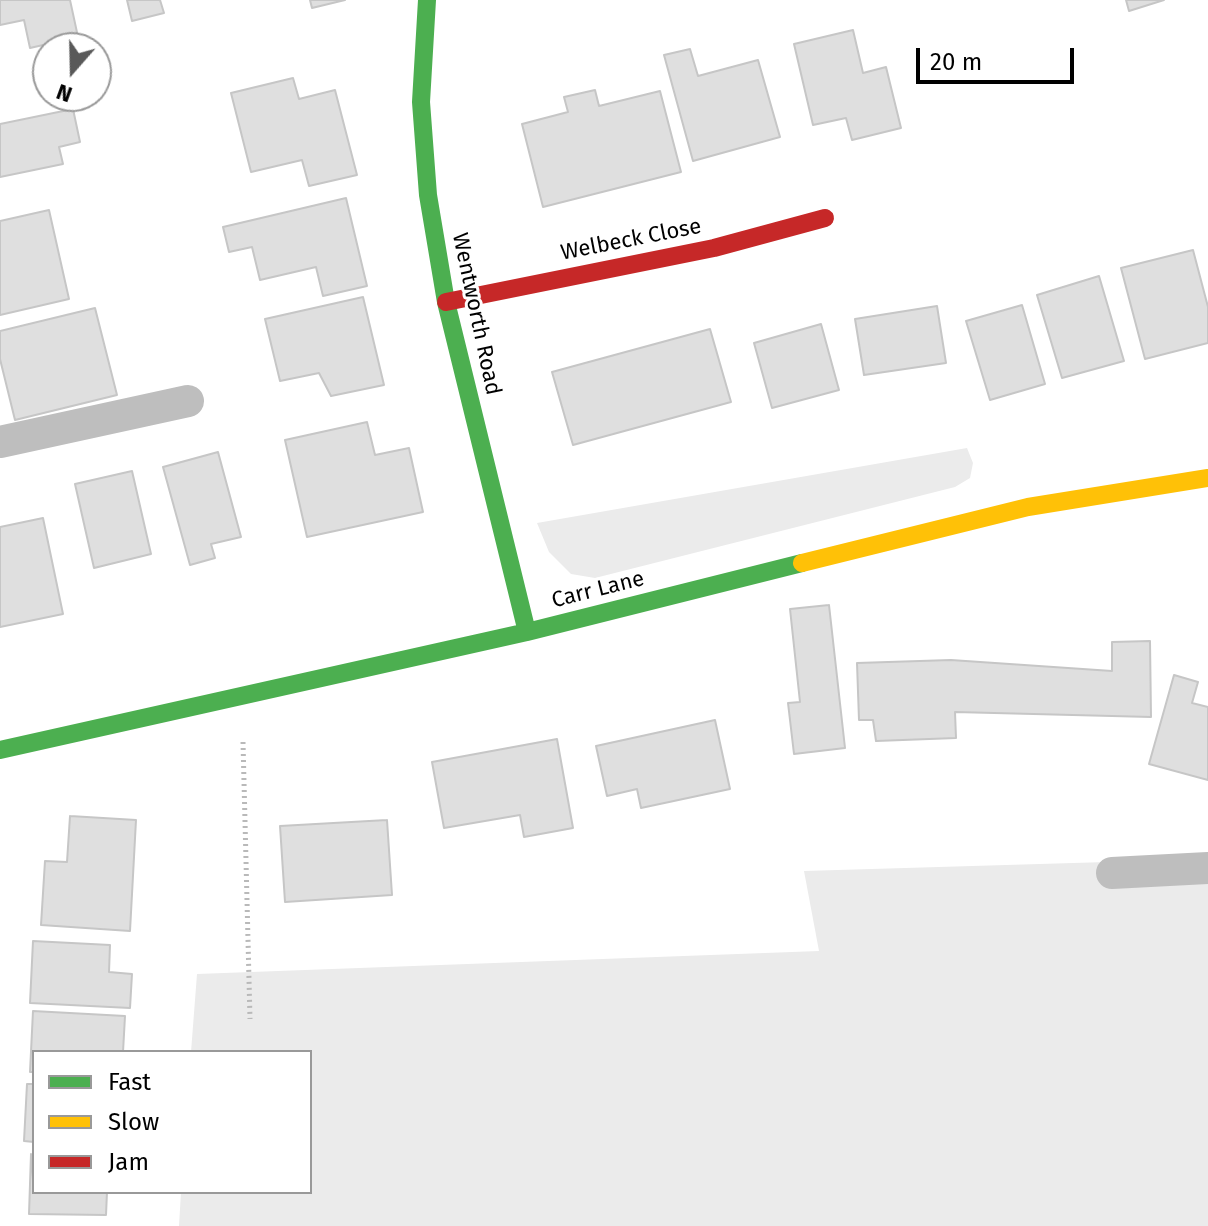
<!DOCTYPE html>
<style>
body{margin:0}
#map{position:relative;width:1208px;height:1226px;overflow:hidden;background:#fff;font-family:"Fira Sans",sans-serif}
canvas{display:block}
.legend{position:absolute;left:32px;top:1050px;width:280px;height:144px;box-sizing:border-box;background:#fff;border:2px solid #999;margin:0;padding:10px 14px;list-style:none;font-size:24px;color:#000}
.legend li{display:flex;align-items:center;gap:16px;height:40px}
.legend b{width:40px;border:2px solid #999}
.north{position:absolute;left:32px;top:32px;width:80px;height:80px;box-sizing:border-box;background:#fff;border:2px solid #999;border-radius:50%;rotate:200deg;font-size:22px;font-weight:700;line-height:32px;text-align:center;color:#000}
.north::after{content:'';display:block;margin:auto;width:28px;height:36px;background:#595959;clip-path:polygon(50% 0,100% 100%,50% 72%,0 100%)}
.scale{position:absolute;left:916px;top:48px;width:158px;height:36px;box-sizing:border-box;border:4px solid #000;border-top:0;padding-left:10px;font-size:24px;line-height:28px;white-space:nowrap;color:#000;-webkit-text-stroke:6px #fff;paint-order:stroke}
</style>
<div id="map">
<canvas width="1208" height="1226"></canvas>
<ul class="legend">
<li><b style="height:10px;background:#4caf50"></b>Fast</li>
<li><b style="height:10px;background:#ffc107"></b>Slow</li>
<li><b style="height:10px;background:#c62828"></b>Jam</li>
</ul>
<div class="north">N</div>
<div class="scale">20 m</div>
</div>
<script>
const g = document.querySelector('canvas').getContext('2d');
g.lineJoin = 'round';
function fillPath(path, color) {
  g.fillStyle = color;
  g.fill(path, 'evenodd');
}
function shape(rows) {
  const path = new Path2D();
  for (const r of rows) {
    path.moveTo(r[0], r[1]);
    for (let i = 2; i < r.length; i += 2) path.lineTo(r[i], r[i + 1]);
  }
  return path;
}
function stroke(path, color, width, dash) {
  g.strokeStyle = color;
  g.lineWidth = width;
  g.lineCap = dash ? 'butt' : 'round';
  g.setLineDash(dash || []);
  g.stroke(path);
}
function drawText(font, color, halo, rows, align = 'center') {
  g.font = font + ' "Fira Sans",sans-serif';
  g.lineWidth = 6;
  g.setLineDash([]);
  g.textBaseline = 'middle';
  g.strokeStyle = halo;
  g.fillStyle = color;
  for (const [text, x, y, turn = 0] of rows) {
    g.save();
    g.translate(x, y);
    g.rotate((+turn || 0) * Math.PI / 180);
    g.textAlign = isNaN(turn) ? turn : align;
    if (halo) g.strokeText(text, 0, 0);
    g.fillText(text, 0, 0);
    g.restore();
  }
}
fillPath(shape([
 [967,448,973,463,970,478,955,487,595,578,571,574,549,552,537,523],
 [1208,859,1208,1226,179,1226,181,1192,310,1192,310,1052,191,1052,197,974,819,951,804,871]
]), '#ebebeb');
const building = shape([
 [0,0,70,0,78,37,30,48,24,20,0,25,0,0],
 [127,0,160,0,164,13,132,21,127,0],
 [310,0,345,0,312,8,310,0],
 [1126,0,1164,0,1129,11,1126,0],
 [853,30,863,73,886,67,901,128,852,140,846,118,813,125,794,44,853,30],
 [690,49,698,76,758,60,780,137,693,161,664,55,690,49],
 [293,78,299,99,335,90,357,175,309,186,302,160,251,172,231,93,293,78],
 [595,90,599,106,660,91,681,172,543,207,522,124,568,112,564,97,595,90],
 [73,109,80,142,59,147,63,164,0,177,0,124,73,109],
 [346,198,367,286,323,296,316,267,260,280,252,247,229,252,223,227,346,198],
 [49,210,69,299,0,315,0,221,49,210],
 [1193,250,1208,307,1208,343,1145,359,1121,268,1193,250],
 [1099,276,1124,361,1062,378,1037,295,1099,276],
 [363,297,384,385,331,396,319,373,280,381,265,319,363,297],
 [1022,305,1045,384,990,400,966,321,1022,305],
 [937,306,946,363,864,375,855,319,937,306],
 [95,308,117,395,15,420,0,359,0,331,95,308],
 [821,324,839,390,772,408,754,343,821,324],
 [710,329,731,402,573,445,552,372,710,329],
 [367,422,375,455,409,448,423,512,307,537,285,440,367,422],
 [218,452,241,537,211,544,215,558,190,565,163,467,218,452],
 [132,471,151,554,94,568,75,484,132,471],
 [43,518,63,614,0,627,0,527,43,518],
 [829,605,845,748,794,754,788,703,800,702,790,609,829,605],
 [1150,641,1151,717,955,712,956,738,876,741,873,720,859,720,857,663,951,660,1112,671,1112,642,1150,641],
 [1174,675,1198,682,1192,703,1208,707,1208,780,1149,764,1174,675],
 [715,720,730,789,641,808,637,789,607,796,596,746,715,720],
 [557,739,573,828,524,837,520,815,444,828,432,762,557,739],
 [70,816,136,820,130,931,41,925,45,861,67,862,70,816],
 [387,820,392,895,285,902,280,826,387,820],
 [33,941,110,945,109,972,132,974,130,1008,30,1003,33,941],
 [33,1011,125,1016,123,1052,34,1052,34,1072,30,1072,33,1011],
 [27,1084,34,1084,34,1142,24,1141,27,1084],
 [31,1154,34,1192,107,1192,106,1215,29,1214,31,1154]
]);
fillPath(building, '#dfdfdf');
stroke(building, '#c6c6c6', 2);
stroke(shape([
 [243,742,250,1019]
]), '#b9b9b9', 5, [2, 4]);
stroke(shape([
 [0,442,188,401],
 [1112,873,1208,868]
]), '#bebebe', 32);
stroke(shape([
 [427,0,421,102,428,195,446,302,527,632],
 [0,750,527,632,802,563]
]), '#4caf50', 18);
stroke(shape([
 [802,563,1028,507,1208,478]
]), '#ffc107', 18);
stroke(shape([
 [446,302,714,248,825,218]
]), '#c62828', 18);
drawText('22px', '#000', '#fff', [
 ["Welbeck Close",631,240,-11],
 ["Wentworth Road",476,314,78],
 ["Carr Lane",598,590,-14]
]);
</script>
